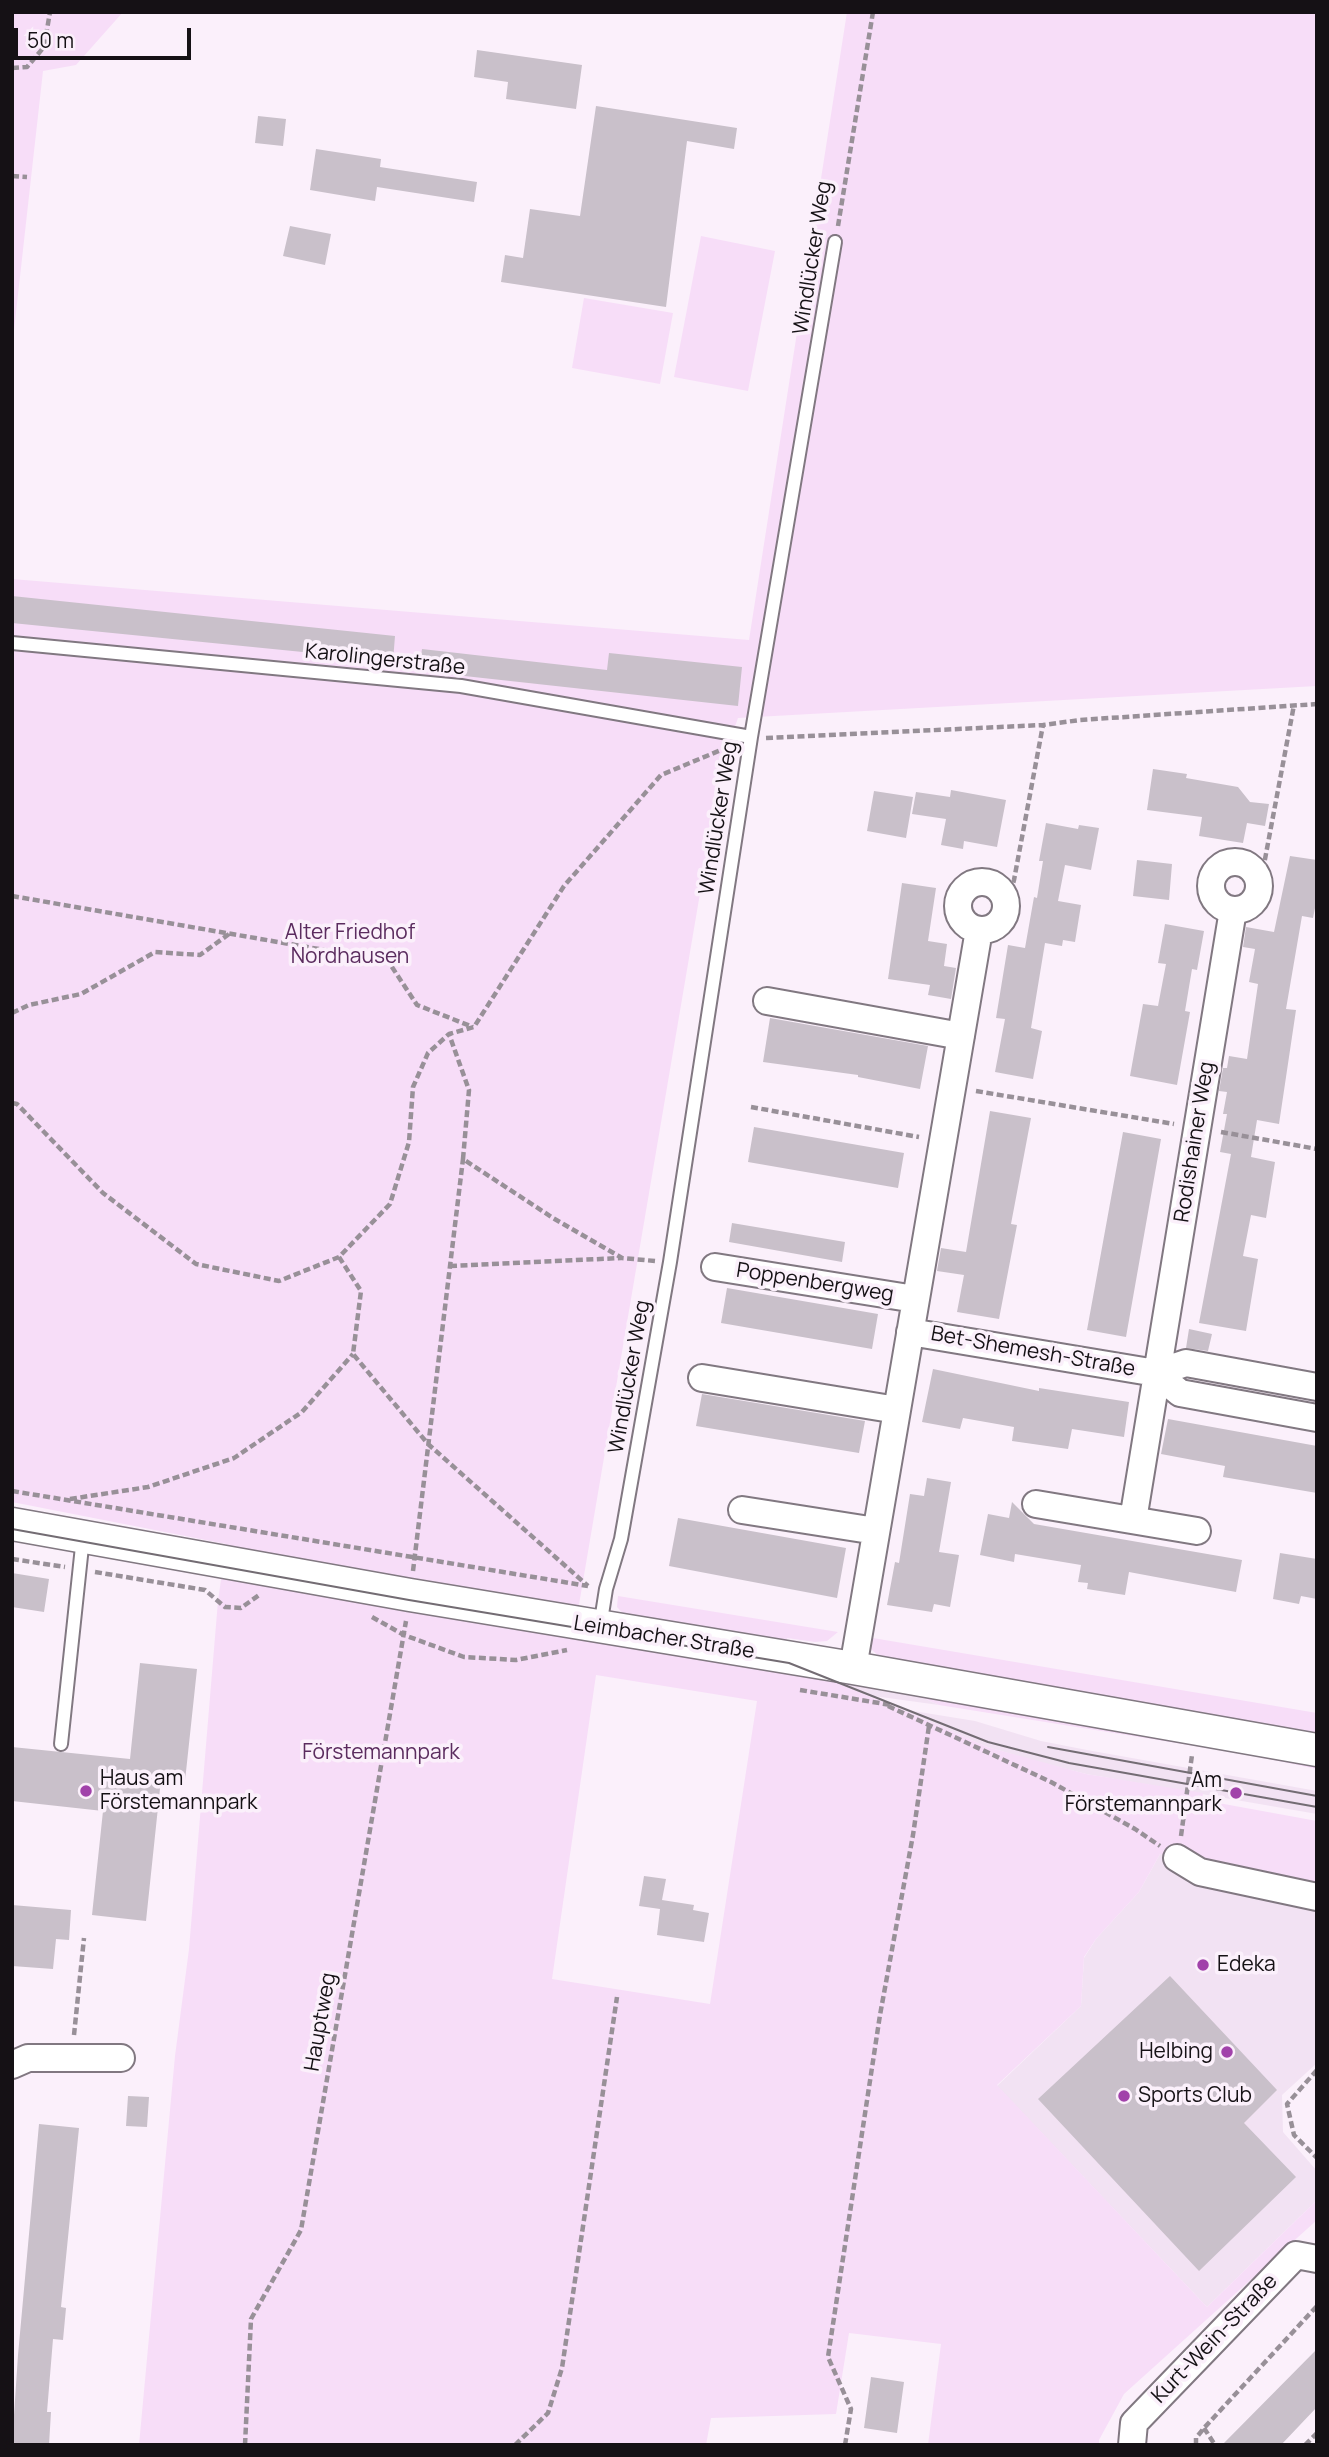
<!DOCTYPE html>
<meta charset="utf-8">
<style>
body{margin:0}
#map{position:relative;width:1329px;height:2457px;overflow:hidden;background:#fbf0fb;font-family:Manrope,sans-serif}
canvas{display:block}
.frame{position:absolute;inset:0;border:14px solid #151115;pointer-events:none}
.scale{position:absolute;left:14px;top:28px;width:177px;height:32px;box-sizing:border-box;border:4px solid #151115;border-top:0;padding-left:9px;font-size:21px;line-height:24px;white-space:nowrap;color:#151115;-webkit-text-stroke:5px #fbf0fb;paint-order:stroke}
</style>
<div id="map">
<canvas width="1329" height="2457"></canvas>
<div class="frame"></div>
<div class="scale">50 m</div>
</div>
<script>
const g = document.querySelector('canvas').getContext('2d');
g.lineJoin = 'round';
function fillPath(path, color) {
  g.fillStyle = color;
  g.fill(path, 'evenodd');
}
function shape(rows) {
  const path = new Path2D();
  for (const r of rows) {
    if (r.length === 3) {
      path.moveTo(r[0] + r[2], r[1]);
      path.arc(r[0], r[1], r[2], 0, 2 * Math.PI);
      continue;
    }
    path.moveTo(r[0], r[1]);
    for (let i = 2; i < r.length; i += 2) path.lineTo(r[i], r[i + 1]);
  }
  return path;
}
function stroke(path, color, width, dash) {
  g.strokeStyle = color;
  g.lineWidth = width;
  g.lineCap = dash ? 'butt' : 'round';
  g.setLineDash(dash || []);
  g.stroke(path);
}
function drawText(font, color, halo, rows, align = 'center') {
  g.font = font + ' Manrope,sans-serif';
  g.lineWidth = 7;
  g.setLineDash([]);
  g.textBaseline = 'middle';
  g.strokeStyle = halo;
  g.fillStyle = color;
  for (const [text, x, y, turn = 0] of rows) {
    g.save();
    g.translate(x, y);
    g.rotate((+turn || 0) * Math.PI / 180);
    g.textAlign = isNaN(turn) ? turn : align;
    if (halo) g.strokeText(text, 0, 0);
    g.fillText(text, 0, 0);
    g.restore();
  }
}
fillPath(shape([
 [811,1674,894,1685,939,1705,859,1694],
 [901,1709,975,1721,1041,1741,1087,1750,1317,1791,1317,1814,1086,1774,1039,1762,987,1747],
 [1160,1854,1317,1887,1317,2063,1282,2095,1283,2132,1317,2171,1317,2200,1207,2307,997,2086,1081,2006,1084,1958,1096,1939,1139,1892]
]), '#f2e2f3');
fillPath(shape([
 [12,12,123,12,76,65,43,71,12,348],
 [847,12,1317,12,1317,686,738,718,722,764,574,1634,811,1673,901,1709,987,1747,1086,1774,1203,1793,1202,1800,1317,1821,1317,1887,1160,1854,1139,1892,1096,1939,1084,1957,1081,2006,997,2085,1207,2307,1317,2200,1317,2220,1124,2394,1099,2440,1099,2445,928,2445,941,2344,849,2333,836,2414,711,2418,706,2445,139,2445,175,2056,189,1949,218,1601,226,1544,12,1502,12,579,749,640],
 [596,1675,757,1701,710,2004,552,1979],
 [701,236,775,251,748,391,674,377],
 [584,298,673,313,660,384,572,368],
 [618,1596,838,1632,827,1641,815,1642,787,1638,786,1646,627,1618,617,1607],
 [867,1637,1317,1713,1317,1737,883,1660,871,1649],
 [894,1685,1317,1765,1317,1769,1239,1753,939,1705]
]), '#f7ddf8');
fillPath(shape([
 [477,50,582,65,576,109,506,99,508,82,474,77],
 [596,106,737,128,734,149,687,141,666,307,501,282,505,255,523,258,530,209,580,216],
 [258,116,286,119,283,146,255,143],
 [316,149,381,159,380,167,477,182,474,202,377,187,375,201,310,190],
 [290,226,331,234,325,265,283,256],
 [12,596,395,636,393,661,12,623],
 [422,649,607,670,609,653,742,667,738,706,419,671],
 [1153,769,1187,774,1186,778,1238,787,1250,802,1269,804,1265,826,1247,823,1243,843,1199,836,1202,817,1147,810],
 [951,790,1006,800,997,847,964,841,963,849,941,845,946,819,912,814,916,792,950,797],
 [874,791,913,797,906,838,867,831],
 [1046,823,1078,829,1079,825,1099,828,1091,870,1065,865,1058,901,1081,905,1075,942,1063,940,1062,946,1045,943,1031,1028,1042,1031,1033,1079,995,1072,1005,1019,996,1018,1008,945,1025,948,1034,897,1037,898,1043,861,1039,861],
 [1290,856,1317,860,1317,898,1313,918,1302,916,1286,1009,1296,1010,1279,1124,1257,1120,1251,1157,1275,1162,1266,1218,1251,1215,1243,1256,1258,1259,1246,1331,1199,1323,1231,1154,1220,1152,1227,1114,1223,1114,1227,1092,1219,1091,1223,1068,1227,1068,1229,1056,1247,1059,1258,984,1249,982,1255,949,1243,947,1246,927,1274,932],
 [1137,860,1172,864,1169,900,1133,896],
 [902,883,936,888,928,941,947,944,944,966,956,968,951,999,928,995,930,985,888,979],
 [1165,924,1204,931,1197,970,1192,969,1185,1011,1190,1012,1177,1085,1130,1076,1143,1004,1158,1006,1166,964,1158,963],
 [770,1018,928,1046,920,1089,858,1077,858,1075,763,1062],
 [990,1111,1031,1118,1011,1224,1017,1225,999,1319,957,1312,964,1275,937,1271,941,1248,966,1252],
 [754,1127,904,1153,898,1188,748,1162],
 [1123,1132,1161,1139,1126,1337,1087,1330],
 [732,1223,845,1242,842,1262,729,1242],
 [727,1288,878,1314,872,1349,721,1323],
 [1189,1329,1212,1334,1208,1351,1186,1348],
 [933,1369,1039,1391,1039,1388,1129,1402,1124,1437,1072,1429,1068,1449,1012,1441,1014,1427,963,1418,960,1429,922,1422],
 [702,1394,865,1421,859,1453,696,1426],
 [1168,1419,1317,1446,1317,1493,1223,1477,1225,1466,1161,1454],
 [927,1478,951,1482,939,1552,959,1555,950,1607,934,1604,932,1612,887,1605,895,1562,899,1563,910,1494,924,1496],
 [1012,1502,1034,1524,1242,1560,1236,1592,1129,1572,1125,1595,1087,1589,1088,1583,1078,1582,1081,1565,1015,1554,1014,1562,980,1555,988,1514,1009,1518],
 [678,1518,846,1548,837,1598,669,1566],
 [1280,1553,1317,1559,1317,1599,1301,1596,1299,1604,1273,1599],
 [12,1573,49,1579,44,1612,12,1607],
 [140,1663,197,1669,185,1781,161,1779,146,1921,92,1915,103,1811,12,1801,12,1747,130,1759],
 [644,1876,666,1879,662,1900,694,1905,693,1910,709,1913,704,1942,657,1935,660,1909,639,1906],
 [12,1905,71,1910,69,1940,56,1939,53,1969,12,1966],
 [1170,1976,1277,2090,1244,2123,1296,2177,1199,2271,1038,2099],
 [128,2096,149,2097,147,2127,126,2126],
 [39,2124,79,2128,61,2307,66,2308,63,2340,53,2339,47,2412,51,2412,49,2445,12,2445,18,2355],
 [1317,2349,1317,2407,1281,2445,1222,2445],
 [871,2377,904,2382,897,2433,864,2428]
]), '#c9c0ca');
const service = shape([
 [12,643,461,686,751,737],
 [600,1627,606,1589,621,1539,670,1262,751,737,835,242],
 [61,1744,83,1537]
]);
const minor = shape([
 [1235,886,24],
 [982,906,24],
 [767,1001,961,1036],
 [715,1267,915,1299],
 [910,1332,1156,1373,1186,1363,1317,1387],
 [1156,1373,1180,1393,1317,1418],
 [702,1378,897,1410],
 [1036,1504,1197,1531],
 [742,1510,876,1531],
 [1133,1520,1233,910],
 [853,1668,979,930],
 [1177,1858,1200,1872,1317,1897],
 [12,2065,28,2058,121,2058],
 [1132,2445,1134,2423,1296,2255,1317,2259]
]);
const tertiary = shape([
 [12,1524,410,1595,853,1668,1317,1750]
]);
stroke(service, '#817881', 16);
stroke(minor, '#817881', 30);
stroke(tertiary, '#817881', 35);
stroke(shape([
 [12,68,27,67,44,47,50,12],
 [12,176,27,177],
 [838,226,873,12],
 [766,738,1043,725,1080,720,1317,704],
 [1259,891,1294,705],
 [12,896,388,961,417,1005,473,1027],
 [1005,913,1014,880,1043,725],
 [12,1013,29,1005,81,994,155,952,200,955,229,934],
 [976,1091,1174,1124],
 [12,1103,17,1104,103,1193,196,1264,279,1281,339,1257,390,1204,409,1142,413,1087,428,1053,449,1034],
 [751,1107,919,1137],
 [1221,1132,1317,1149],
 [339,1257,361,1291,353,1354,428,1444,588,1586],
 [655,1261,622,1258,553,1218,463,1159,469,1090,449,1034,474,1027,564,886,661,775,721,750],
 [450,1266,621,1258],
 [12,1491,588,1586],
 [70,1499,148,1487,234,1458,302,1412,353,1354],
 [12,1559,65,1567],
 [413,1571,463,1159],
 [95,1572,205,1590,225,1607,241,1608,259,1595],
 [372,1617,404,1635,464,1657,516,1660,567,1650],
 [800,1690,891,1705],
 [888,1706,1051,1782,1135,1829,1160,1846],
 [1181,1836,1192,1755],
 [74,2035,84,1938],
 [1317,2070,1287,2104,1294,2135,1317,2158],
 [1204,2428,1215,2445],
 [245,2445,251,2319,301,2230,406,1621],
 [515,2445,548,2413,562,2368,617,1997],
 [845,2445,851,2409,828,2357,880,2015,913,1835,929,1726],
 [1196,2445,1196,2438,1204,2428,1317,2306],
 [1305,2445,1317,2433]
]), '#989098', 4.5, [7, 3.5]);
stroke(service, '#fff', 12);
stroke(minor, '#fff', 26);
stroke(tertiary, '#fff', 32);
stroke(shape([
 [12,1529,409,1600,789,1663,988,1742,1069,1763,1317,1807],
 [1048,1747,1317,1796]
]), '#736c73', 2);
for (const [x, y, r, color] of [
 [86,1791,7,"#a142aa"],
 [1236,1793,7,"#a142aa"],
 [1203,1965,7,"#a142aa"],
 [1227,2052,7,"#a142aa"],
 [1124,2096,7,"#a142aa"]
]) {
  const dot = new Path2D();
  dot.arc(x, y, r, 0, 2 * Math.PI);
  g.fillStyle = color;
  g.fill(dot);
  stroke(dot, '#fbf0fb', 2.5);
}
drawText('21px', '#151115', '#fbf0fb', [
 ["Windlücker Weg",813,258,-81],
 ["Karolingerstraße",385,660,6],
 ["Windlücker Weg",719,818,-81],
 ["Rodishainer Weg",1195,1142,-81],
 ["Poppenbergweg",815,1283,9],
 ["Bet-Shemesh-Straße",1033,1352,10],
 ["Windlücker Weg",630,1377,-80],
 ["Leimbacher Straße",664,1638,9],
 ["Hauptweg",321,2022,-80],
 ["Kurt-Wein-Straße",1215,2339,-46]
]);
drawText('21px', '#5b2c5f', '#fbf0fb', [
 ["Alter Friedhof",350,933],
 ["Nordhausen",350,957],
 ["Förstemannpark",381,1753]
]);
drawText('21px', '#151115', '#fbf0fb', [
 ["Haus am",100,1779],
 ["Förstemannpark",100,1803],
 ["Am",1222,1781,"right"],
 ["Förstemannpark",1222,1805,"right"],
 ["Edeka",1217,1965],
 ["Helbing",1213,2052,"right"],
 ["Sports Club",1138,2096]
], 'left');
</script>
